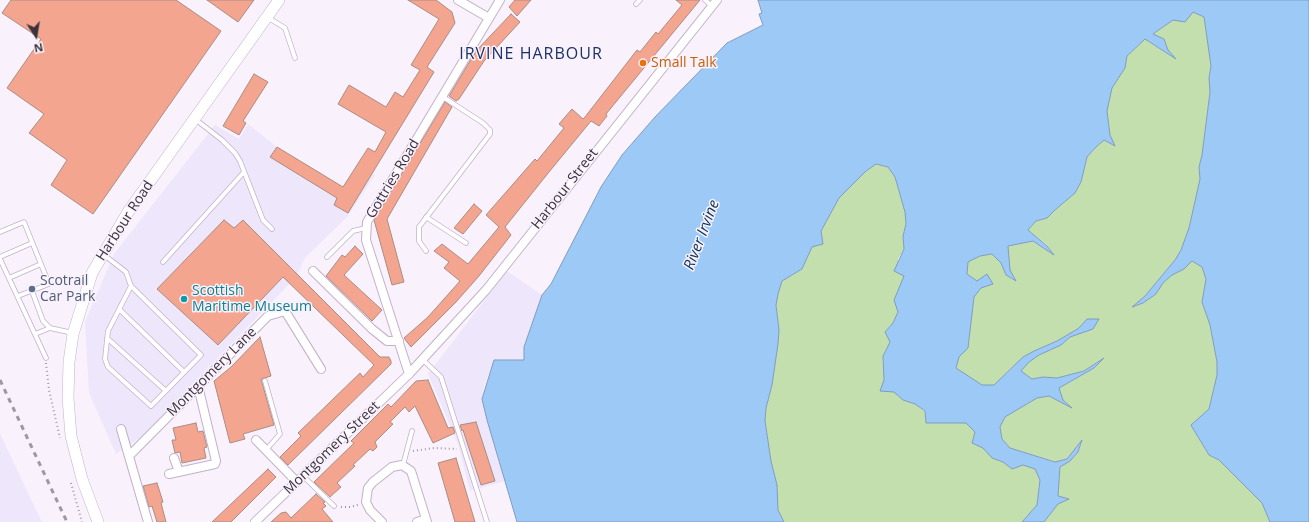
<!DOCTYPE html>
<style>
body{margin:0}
#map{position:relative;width:1309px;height:522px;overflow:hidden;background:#f9f1fc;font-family:"Open Sans",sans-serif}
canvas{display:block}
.north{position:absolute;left:16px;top:16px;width:40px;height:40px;-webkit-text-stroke:3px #f9f1fc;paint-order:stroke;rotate:168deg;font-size:11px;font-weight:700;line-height:16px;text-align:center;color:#3a333d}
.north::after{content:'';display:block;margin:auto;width:14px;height:18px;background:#3a333d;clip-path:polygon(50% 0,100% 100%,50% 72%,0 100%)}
</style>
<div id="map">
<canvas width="1309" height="522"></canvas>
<div class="north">N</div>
</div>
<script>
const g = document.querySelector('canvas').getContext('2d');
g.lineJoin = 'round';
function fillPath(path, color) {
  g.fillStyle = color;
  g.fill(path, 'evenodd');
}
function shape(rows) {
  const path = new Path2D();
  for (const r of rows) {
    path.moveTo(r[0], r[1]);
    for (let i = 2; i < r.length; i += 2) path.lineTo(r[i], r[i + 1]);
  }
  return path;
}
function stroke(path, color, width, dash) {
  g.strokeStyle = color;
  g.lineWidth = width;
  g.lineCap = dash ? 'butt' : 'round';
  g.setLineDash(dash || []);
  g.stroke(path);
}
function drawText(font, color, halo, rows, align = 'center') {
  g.font = font + ' "Open Sans",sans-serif';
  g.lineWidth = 3;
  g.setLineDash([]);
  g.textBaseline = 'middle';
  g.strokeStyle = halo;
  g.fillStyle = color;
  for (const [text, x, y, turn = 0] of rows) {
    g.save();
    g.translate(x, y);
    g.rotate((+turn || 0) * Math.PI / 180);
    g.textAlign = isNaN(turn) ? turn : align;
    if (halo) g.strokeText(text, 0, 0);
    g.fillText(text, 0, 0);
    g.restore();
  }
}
fillPath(shape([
 [248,124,277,147,343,187,359,166,375,175,347,217,305,258,296,277,141,437,116,454,89,393,85,322,114,254,215,125,239,139],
 [507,271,542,295,524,347,524,360,494,360,484,387,482,399,487,420,505,481,470,491,458,444,428,374],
 [0,434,42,522,0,522]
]), '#eee6fb');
fillPath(shape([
 [1193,12,1204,17,1211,66,1209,78,1210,92,1202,155,1199,167,1200,179,1189,228,1181,250,1175,260,1145,296,1133,306,1143,303,1156,294,1163,283,1172,275,1184,269,1192,261,1202,267,1206,279,1202,302,1210,325,1217,362,1217,375,1209,409,1192,427,1209,455,1219,460,1262,503,1270,522,1044,522,1058,504,1068,499,1058,496,1060,467,1070,461,1078,452,1082,442,1067,459,1056,462,1010,448,1002,439,1000,427,1005,417,1037,398,1049,396,1070,406,1063,400,1059,388,1094,368,1102,359,1084,371,1057,378,1043,377,1032,379,1021,371,1029,362,1039,355,1061,345,1070,337,1092,329,1087,319,1079,328,1057,341,1034,351,1023,357,994,385,982,385,956,369,959,357,968,348,974,297,981,288,977,281,967,274,968,262,980,256,992,254,1001,263,1006,275,1015,281,1010,270,1008,246,1033,241,1053,254,1047,245,1028,230,1036,221,1047,218,1055,210,1075,193,1081,182,1087,157,1095,148,1104,140,1114,145,1110,135,1107,111,1112,88,1125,68,1127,56,1145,39,1174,58,1168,50,1164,39,1153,34,1173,20],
 [876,164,888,167,895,177,905,212,906,224,903,236,904,249,898,259,904,276,900,288,898,312,893,323,885,332,890,342,883,356,884,380,903,400,915,404,939,423,966,423,975,432,972,443,983,448,992,458,1003,462,1012,469,1023,465,1035,469,1040,480,1037,505,1022,522,784,522,778,511,774,473,771,461,765,421,766,408,772,385,778,344,779,330,776,305,778,293,782,281,802,269,812,247,839,198,866,170]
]), '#c4dfae');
const water = shape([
 [758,0,1309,0,1309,522,1270,522,1262,503,1219,460,1209,455,1192,427,1191,425,1209,409,1217,375,1217,362,1210,325,1202,302,1206,279,1202,267,1192,261,1184,269,1172,275,1163,283,1156,294,1143,303,1132,307,1145,296,1175,260,1181,250,1189,228,1200,179,1199,167,1202,155,1210,92,1209,78,1211,66,1204,17,1193,12,1185,22,1173,20,1153,34,1164,39,1168,50,1176,59,1145,39,1127,56,1125,68,1112,88,1107,111,1110,135,1115,146,1104,140,1095,148,1087,157,1081,182,1075,193,1055,210,1047,218,1036,221,1028,230,1047,246,1054,255,1033,241,1008,246,1010,270,1016,281,1006,275,1001,263,992,254,980,256,968,262,967,274,977,281,987,274,993,284,981,288,974,297,968,348,959,357,956,368,982,385,994,385,1023,357,1034,351,1057,341,1079,328,1087,319,1099,319,1093,329,1070,337,1061,345,1039,355,1029,362,1021,371,1032,379,1043,377,1057,378,1084,371,1104,358,1094,368,1059,388,1063,400,1072,408,1049,396,1037,398,1005,417,1000,427,1002,439,1010,448,1055,462,1067,459,1082,440,1078,452,1070,461,1060,467,1058,496,1069,499,1058,504,1044,522,1022,522,1037,505,1040,480,1035,469,1023,465,1012,469,1003,462,992,458,983,448,972,443,975,432,966,423,926,423,925,411,915,404,903,400,894,392,880,391,884,380,883,356,890,342,885,332,893,323,898,312,894,300,904,276,894,271,904,249,903,236,906,224,905,212,895,177,888,167,876,164,866,171,839,198,821,231,823,244,812,247,802,269,782,281,778,294,776,305,779,330,778,344,772,385,766,408,765,421,771,461,777,485,778,510,784,522,517,522,487,420,482,399,494,360,524,360,524,347,542,295,551,284,601,187,622,155,655,117,727,43,763,25,759,14,762,13,758,0]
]);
fillPath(water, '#9cc9f6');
stroke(water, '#7f9cbe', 1);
const building = shape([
 [11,0,176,0,221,31,93,214,51,185,67,160,29,133,44,114,7,88,41,39,2,13,11,0],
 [207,0,254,0,238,22,207,0],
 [408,0,436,0,452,12,455,23,427,67,434,72,348,213,334,205,337,198,270,157,277,147,343,187,368,148,375,152,386,132,338,104,349,85,386,107,395,92,403,97,420,70,411,65,439,19,408,0],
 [515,0,531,0,517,16,509,7,515,0],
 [676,0,700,0,606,114,607,116,599,126,591,121,549,172,505,227,511,235,479,276,456,302,411,347,404,338,428,317,460,281,444,268,449,262,434,251,442,244,468,264,499,227,486,215,535,159,537,161,564,128,559,124,572,109,583,119,585,117,637,50,640,52,656,32,658,34,682,5,676,0],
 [511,14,520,22,484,61,459,99,456,101,449,96,476,51,511,14],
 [254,74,268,82,243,121,246,123,239,135,223,126,254,74],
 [445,102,452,107,387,219,404,282,392,285,374,220,445,102],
 [474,204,482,211,463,234,454,228,474,204],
 [224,220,234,228,243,220,380,357,389,357,391,361,391,364,288,465,280,457,301,436,298,433,360,373,363,377,374,365,283,277,218,345,157,289,224,220],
 [355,246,363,254,344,275,382,310,372,321,326,276,342,255,345,257,355,246],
 [260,337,271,376,261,379,274,425,243,434,245,439,230,443,214,381,231,367,260,337],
 [428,380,448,428,453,427,455,433,433,443,415,406,409,412,405,407,390,422,393,424,375,442,377,447,373,451,370,449,353,465,355,466,337,483,341,487,330,497,314,482,354,443,351,441,388,404,391,407,416,381,428,380],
 [476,422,495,481,481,485,463,430,462,431,460,425,476,422],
 [196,423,198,432,203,431,207,447,204,448,206,458,182,463,180,452,175,453,172,440,176,440,173,428,196,423],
 [456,458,475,522,455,522,438,463,456,458],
 [268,469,276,477,231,522,212,522,268,469],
 [157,483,163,502,161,503,166,522,157,522,152,506,149,507,143,486,157,483],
 [316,494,325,502,323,503,326,506,322,509,333,522,271,522,281,513,286,512,291,518,316,494]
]);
fillPath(building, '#f4a58f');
stroke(building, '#aa8c83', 1);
const service = shape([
 [705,0,712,6],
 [636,4,640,0],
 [267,17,285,28,295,58],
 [195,119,222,140,235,153,240,161,263,220,272,229],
 [426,217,466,243],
 [0,232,24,222,49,284,18,296],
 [426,251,419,241,419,227,490,134,490,130,483,123,443,97],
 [104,255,126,272,131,286,201,355,151,406,108,367,105,359,108,331,131,286],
 [0,257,32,243],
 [327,257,353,231,366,228],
 [0,259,46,358],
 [163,262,244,172],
 [9,278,41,264],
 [32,291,43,321,50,328,73,333],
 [120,310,184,372],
 [35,334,50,328],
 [107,338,166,391],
 [423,360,441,377,487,522],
 [265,381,280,434,266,450],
 [403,465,412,431],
 [303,476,334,506]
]);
const minor = shape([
 [458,0,489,18],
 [313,271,372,329,387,341,399,341],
 [409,374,366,240,367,222,500,0],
 [121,429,148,522],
 [256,440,296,481],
 [129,456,268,316,285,311,321,369],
 [174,458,179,472],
 [169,474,215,464,216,461,198,386],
 [255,522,409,374,486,290,717,0],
 [382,522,370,510,366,502,368,488,373,482,392,467,402,465,411,471,427,522],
 [417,522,426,519]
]);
const tertiary = shape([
 [98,522,82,479,71,436,68,398,69,362,73,334,92,273,128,212,279,0]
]);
stroke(service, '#c3b1ca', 5.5);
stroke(minor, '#c3b1ca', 10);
stroke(tertiary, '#c3b1ca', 12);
stroke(shape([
 [46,363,49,390,60,438],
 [413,451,434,448,457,449],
 [71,483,82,522],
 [341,507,350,507,358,505]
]), '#a19aa4', 2, [1, 3]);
stroke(service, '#fff', 4);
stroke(minor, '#fff', 8);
stroke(tertiary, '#fff', 11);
stroke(shape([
 [0,380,67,522]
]), '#9f97a2', 3, [5, 5]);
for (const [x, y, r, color] of [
 [643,63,4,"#e8710a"],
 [32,289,4,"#5c6f8a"],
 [184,299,4,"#0f9aa8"]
]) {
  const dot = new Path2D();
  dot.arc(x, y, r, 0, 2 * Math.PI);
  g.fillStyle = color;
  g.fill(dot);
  stroke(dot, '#f9f1fc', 1.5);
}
drawText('14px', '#c56008', '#f9f1fc', [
 ["Small Talk",651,63]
], 'left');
drawText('14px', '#3a333d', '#f9f1fc', [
 ["Gottries Road",393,179,-59],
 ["Harbour Street",565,189,-52],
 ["Harbour Road",125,221,-57],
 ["Montgomery Lane",212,372,-45],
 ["Montgomery Street",332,448,-44]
]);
drawText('14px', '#4e5e75', '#f9f1fc', [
 ["Scotrail",40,281],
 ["Car Park",40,297]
], 'left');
drawText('14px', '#0d838f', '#f9f1fc', [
 ["Scottish",192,291],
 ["Maritime Museum",192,307]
], 'left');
drawText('italic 15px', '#0a3458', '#f9f1fc', [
 ["River Irvine",702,235,-69]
]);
g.letterSpacing = '1px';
drawText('16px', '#1a3268', '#f9f1fc', [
 ["IRVINE HARBOUR",531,54]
]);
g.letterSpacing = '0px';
</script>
